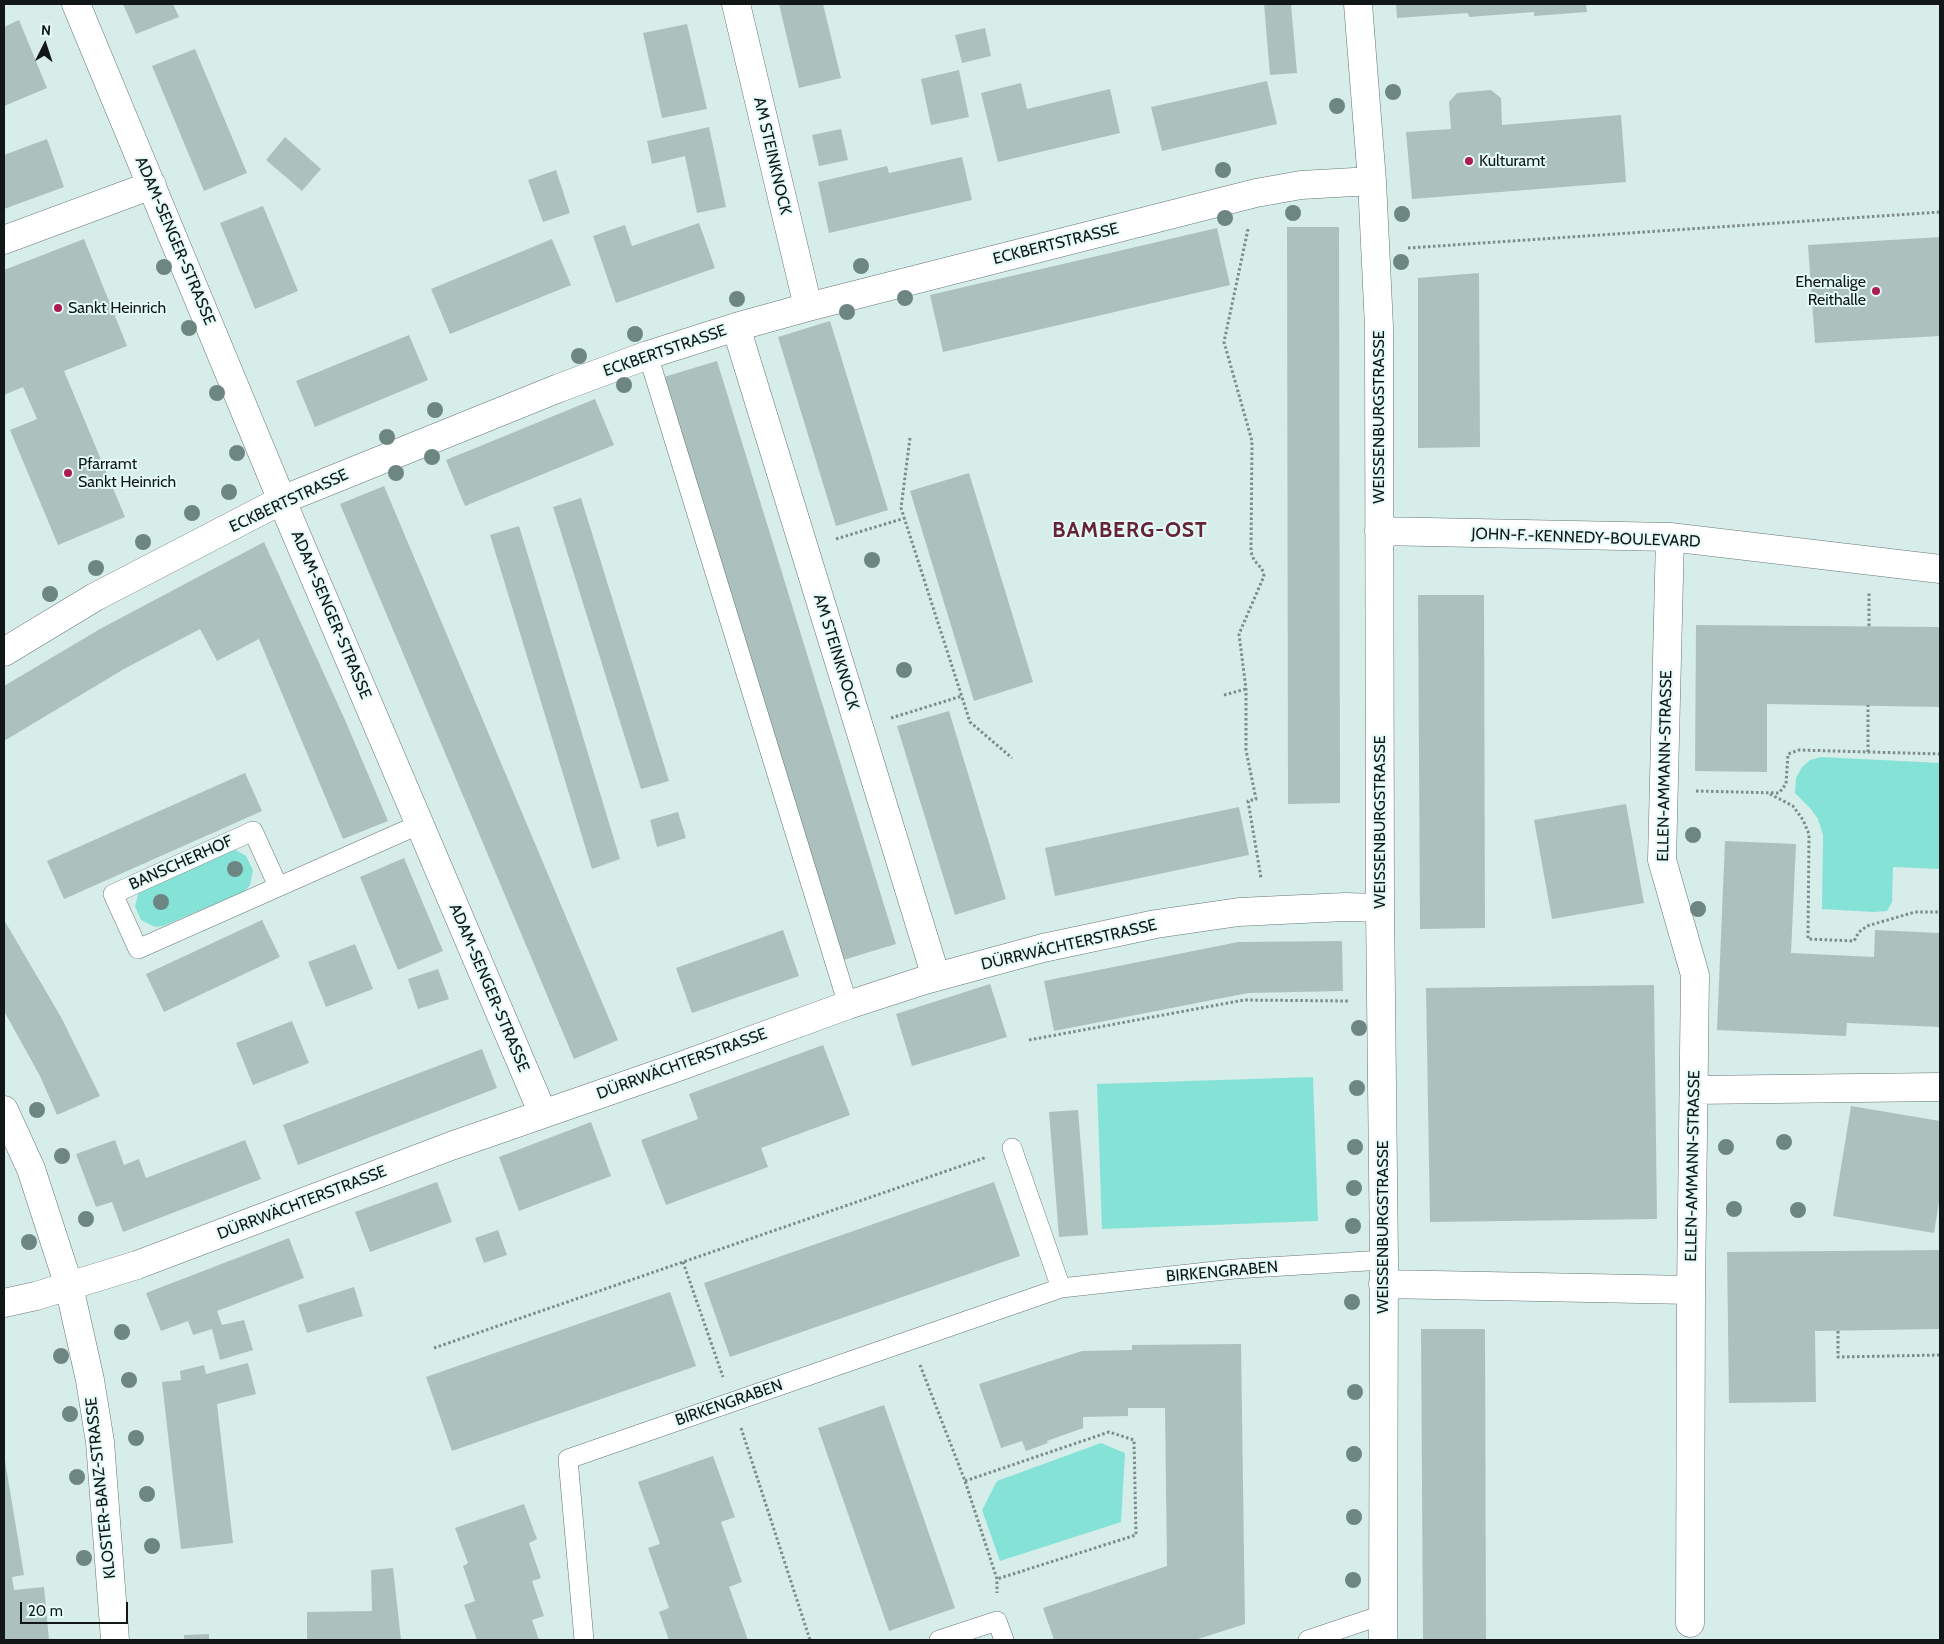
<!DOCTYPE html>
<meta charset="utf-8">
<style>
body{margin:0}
#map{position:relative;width:1944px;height:1644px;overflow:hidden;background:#d7ede9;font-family:Cabin,sans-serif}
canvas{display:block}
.frame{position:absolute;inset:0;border:5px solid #101716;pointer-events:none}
.north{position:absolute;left:20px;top:20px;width:50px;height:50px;-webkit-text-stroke:4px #e4faf7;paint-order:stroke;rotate:4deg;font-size:14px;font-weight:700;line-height:20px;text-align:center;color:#101716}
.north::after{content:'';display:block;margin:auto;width:18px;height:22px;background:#101716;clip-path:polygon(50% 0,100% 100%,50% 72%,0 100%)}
.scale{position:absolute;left:20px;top:1602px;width:108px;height:22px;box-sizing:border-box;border:2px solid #101716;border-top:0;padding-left:6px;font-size:15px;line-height:18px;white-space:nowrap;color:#101716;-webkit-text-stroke:4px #e4faf7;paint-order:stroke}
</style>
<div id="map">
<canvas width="1944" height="1644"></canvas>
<div class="frame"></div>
<div class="north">N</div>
<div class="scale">20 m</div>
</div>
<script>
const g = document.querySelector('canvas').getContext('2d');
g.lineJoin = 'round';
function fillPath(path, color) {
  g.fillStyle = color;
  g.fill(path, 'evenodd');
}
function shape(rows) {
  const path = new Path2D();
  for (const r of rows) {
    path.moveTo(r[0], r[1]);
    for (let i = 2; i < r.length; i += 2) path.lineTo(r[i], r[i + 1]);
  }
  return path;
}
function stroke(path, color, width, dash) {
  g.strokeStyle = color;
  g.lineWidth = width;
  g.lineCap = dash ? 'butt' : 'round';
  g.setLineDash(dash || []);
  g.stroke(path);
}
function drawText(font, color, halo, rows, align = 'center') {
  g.font = font + ' Cabin,sans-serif';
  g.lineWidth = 4;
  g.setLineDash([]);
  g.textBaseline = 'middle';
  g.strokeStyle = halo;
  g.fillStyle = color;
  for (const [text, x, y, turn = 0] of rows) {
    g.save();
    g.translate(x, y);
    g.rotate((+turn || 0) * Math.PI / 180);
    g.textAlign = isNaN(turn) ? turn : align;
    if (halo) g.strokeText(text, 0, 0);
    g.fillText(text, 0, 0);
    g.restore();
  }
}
fillPath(shape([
 [1821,757,1940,763,1940,869,1893,867,1892,902,1887,911,1874,912,1822,909,1823,835,1818,819,1810,808,1795,793,1796,778,1802,767,1810,760],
 [234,849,246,856,253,870,250,885,245,891,163,926,155,927,141,920,135,906,139,891],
 [1313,1077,1318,1221,1102,1229,1097,1084],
 [1101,1443,1125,1453,1121,1522,1000,1561,982,1510,997,1481]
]), '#84e2d7');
fillPath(shape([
 [123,4,173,4,179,17,136,34],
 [779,4,823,4,841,78,799,88],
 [1264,4,1291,4,1297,73,1270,75],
 [1396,4,1586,4,1587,12,1534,16,1534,12,1469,17,1468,13,1397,18],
 [19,20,47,88,4,106,4,27],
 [687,24,707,109,662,118,643,33],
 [985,28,991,56,962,63,955,35],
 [195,49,247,173,204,191,152,66],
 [959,70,969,117,931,125,921,79],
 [1267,81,1277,124,1162,151,1151,107],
 [1021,83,1027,109,1110,89,1120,133,998,162,981,93],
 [1491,90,1501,98,1502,125,1621,115,1626,182,1412,199,1406,132,1451,129,1449,102,1457,93],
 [709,127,726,207,697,213,685,156,652,164,647,141],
 [841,129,848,160,819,166,812,135],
 [285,137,321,169,302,191,266,160],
 [47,139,64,187,4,209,4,155],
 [962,157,972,200,829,233,818,182,887,166,889,173],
 [556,170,570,213,543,222,528,180],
 [263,206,298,291,255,309,220,223],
 [699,223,715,268,616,303,593,236,625,225,632,246],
 [1287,227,1339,227,1340,803,1338,803,1288,804],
 [1217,228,1230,285,943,352,930,295],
 [1940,237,1940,336,1815,343,1808,245],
 [84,239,127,346,64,371,125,517,58,545,10,430,37,419,23,387,4,395,4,270],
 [552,239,571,285,450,334,431,289],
 [1479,273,1480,447,1418,448,1418,278],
 [830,321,888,510,836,526,778,337],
 [409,335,428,380,315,427,296,381],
 [717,361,896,944,843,960,664,377],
 [595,399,614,445,465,506,446,460],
 [969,473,1033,682,974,701,910,491],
 [384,486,618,1040,574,1059,340,504],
 [581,498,669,781,641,789,553,507],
 [519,526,620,859,592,869,490,535],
 [264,542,345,720,388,821,343,839,259,639,217,661,200,629,124,669,4,741,4,686,100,629],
 [1418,595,1484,595,1485,928,1420,929],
 [1696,625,1940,627,1940,707,1767,704,1767,772,1695,771],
 [949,711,1006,899,955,915,897,726],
 [245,773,262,811,64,899,47,861],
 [1626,804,1644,903,1552,919,1534,820],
 [1239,807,1249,855,1055,896,1045,848],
 [678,812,686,838,657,847,650,820],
 [1725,841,1796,844,1791,953,1874,957,1875,930,1940,933,1940,1027,1847,1023,1846,1036,1717,1030],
 [404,858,443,951,398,970,360,877],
 [4,920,61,1017,100,1096,57,1115,40,1076,4,1011],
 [262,920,280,957,164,1012,146,974],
 [783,930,799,976,692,1013,676,968],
 [1342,941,1343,991,1248,993,1054,1031,1044,981,1238,942],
 [355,944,373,989,326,1007,308,962],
 [438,969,449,999,418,1009,408,979],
 [990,984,1007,1037,912,1066,896,1014],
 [1654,985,1657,1219,1430,1222,1426,988],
 [292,1021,309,1063,253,1085,236,1043],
 [823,1045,850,1115,761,1148,768,1167,666,1205,641,1140,698,1119,689,1094],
 [482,1049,497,1088,298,1165,283,1125],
 [1851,1106,1940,1121,1940,1196,1934,1233,1833,1216],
 [1078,1110,1088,1235,1059,1237,1049,1112],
 [591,1122,611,1176,519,1211,499,1157],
 [115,1140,124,1165,139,1159,146,1178,245,1140,261,1179,123,1232,112,1202,96,1207,76,1154],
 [437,1182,452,1222,370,1252,355,1212],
 [994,1182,1020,1256,730,1357,704,1283],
 [498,1230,507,1255,484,1263,475,1238],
 [289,1238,304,1278,217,1311,222,1325,244,1320,253,1350,220,1360,212,1329,193,1335,188,1321,161,1331,146,1293],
 [1940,1250,1940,1329,1815,1331,1816,1402,1729,1403,1727,1252],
 [354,1287,363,1316,307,1333,298,1305],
 [670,1292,696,1366,452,1451,426,1377],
 [1421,1329,1485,1329,1486,1640,1423,1640],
 [1241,1344,1245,1624,1195,1640,1054,1640,1043,1608,1167,1566,1165,1408,1128,1408,1128,1416,1083,1417,1083,1428,1047,1441,1048,1443,1026,1451,1022,1441,1001,1448,979,1384,1082,1351,1132,1350,1132,1345],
 [248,1363,256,1394,217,1404,233,1543,181,1549,162,1382,181,1380,180,1371,204,1365,206,1374],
 [884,1405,955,1608,889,1631,818,1428],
 [713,1456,735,1517,721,1522,742,1582,729,1587,748,1640,669,1640,659,1612,669,1608,648,1548,660,1544,638,1482],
 [5,1461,24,1575,12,1577,14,1590,44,1587,49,1640,4,1640],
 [524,1504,537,1539,529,1543,541,1578,532,1581,544,1616,532,1620,539,1640,477,1640,464,1605,475,1601,463,1566,468,1563,455,1528],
 [393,1568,401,1640,307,1640,307,1612,372,1611,371,1570],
 [209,1634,209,1640,184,1640,184,1635]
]), '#acc1be');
const service = shape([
 [648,355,848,1005],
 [278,886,253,831,113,894,138,949,420,824],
 [1012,1148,1061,1288],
 [584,1640,568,1459,1061,1288,1234,1269,1384,1260],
 [939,1640,997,1621,1004,1640],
 [1308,1640,1382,1615]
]);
const minor = shape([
 [76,4,293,527,543,1114],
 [736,4,808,307],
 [1358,4,1372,181,1379,327,1380,908,1384,1260,1383,1640],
 [4,240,152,185],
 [736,327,936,977],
 [1379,531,1670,537,1940,569],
 [1670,537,1662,860,1695,975,1691,1290,1690,1623],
 [4,652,95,597,282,500,559,388,648,355,736,327,808,307,1256,193,1301,185,1372,181],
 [1694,1090,1940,1087],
 [4,1110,31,1169,69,1286,90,1380,100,1442,115,1640],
 [1383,1284,1691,1290],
 [4,1303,36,1296,137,1265,451,1146,678,1067,848,1005,925,980,1043,948,1156,924,1239,912,1345,907,1380,908]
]);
stroke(service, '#647774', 20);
stroke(minor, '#647774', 29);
stroke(shape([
 [1248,229,1224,342,1252,441,1251,552,1254,560,1262,569,1264,576,1239,634,1246,689,1246,750,1256,799,1248,801,1261,878],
 [1408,248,1940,212],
 [910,438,901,508,970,722,1012,758],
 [836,539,905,518],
 [1869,626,1869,592],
 [1224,695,1246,689],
 [891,718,962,696],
 [1868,752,1868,705],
 [1696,791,1779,793,1786,784,1788,754,1799,750,1940,754],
 [1770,794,1793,806,1803,820,1809,834,1808,939,1854,941,1859,932,1867,926,1915,912,1940,912],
 [1029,1040,1244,1000,1349,1001],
 [683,1262,723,1377],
 [1838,1331,1838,1357,1940,1355],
 [434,1348,987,1157],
 [920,1365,965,1481,997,1579,997,1593],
 [741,1428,810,1640],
 [965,1481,1109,1432,1134,1440,1136,1535,997,1579]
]), '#7d8c8a', 3, [2.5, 2.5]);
stroke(service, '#fff', 19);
stroke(minor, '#fff', 28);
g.fillStyle = '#6e8682';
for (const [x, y] of [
 [1393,92],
 [1337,106],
 [1223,170],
 [1293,213],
 [1402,214],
 [1225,218],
 [1401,262],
 [861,266],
 [164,267],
 [905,298],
 [737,299],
 [847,312],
 [189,328],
 [635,334],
 [579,356],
 [624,385],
 [217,393],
 [435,410],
 [387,437],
 [237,453],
 [432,457],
 [396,473],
 [229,492],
 [192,513],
 [143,542],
 [872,560],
 [96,568],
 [50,594],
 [904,670],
 [1693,835],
 [235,869],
 [161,902],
 [1698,909],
 [1359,1028],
 [1357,1088],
 [37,1110],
 [1784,1142],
 [1355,1147],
 [1726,1147],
 [62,1156],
 [1354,1188],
 [1734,1209],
 [1798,1210],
 [86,1219],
 [1353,1226],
 [29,1242],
 [1352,1302],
 [122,1332],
 [61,1356],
 [129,1380],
 [1355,1392],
 [70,1414],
 [136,1438],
 [1354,1454],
 [77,1477],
 [147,1494],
 [1354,1517],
 [152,1546],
 [84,1558],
 [1353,1580]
]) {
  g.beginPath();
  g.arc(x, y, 8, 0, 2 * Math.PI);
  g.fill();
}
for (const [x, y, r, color] of [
 [1469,161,5,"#ac1c52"],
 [1876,291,5,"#ac1c52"],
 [58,308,5,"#ac1c52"],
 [68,473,5,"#ac1c52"]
]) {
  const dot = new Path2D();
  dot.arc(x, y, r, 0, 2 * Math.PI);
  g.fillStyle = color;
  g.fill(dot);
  stroke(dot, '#e4faf7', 2);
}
drawText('16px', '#101716', '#e4faf7', [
 ["AM STEINKNOCK",772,156,77],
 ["ADAM-SENGER-STRASSE",175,241,67],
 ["ECKBERTSTRASSE",1056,244,-14],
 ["ECKBERTSTRASSE",665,351,-19],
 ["WEISSENBURGSTRASSE",1379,417,-90],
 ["ECKBERTSTRASSE",289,501,-25],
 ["JOHN-F.-KENNEDY-BOULEVARD",1586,538,2],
 ["ADAM-SENGER-STRASSE",331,615,67],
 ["AM STEINKNOCK",836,652,73],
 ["ELLEN-AMMANN-STRASSE",1665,766,-89],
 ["WEISSENBURGSTRASSE",1380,822,-90],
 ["BANSCHERHOF",181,863,-24],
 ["DÜRRWÄCHTERSTRASSE",1069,945,-13],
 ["ADAM-SENGER-STRASSE",489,988,67],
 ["DÜRRWÄCHTERSTRASSE",682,1064,-20],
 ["ELLEN-AMMANN-STRASSE",1693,1166,-89],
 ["DÜRRWÄCHTERSTRASSE",302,1203,-21],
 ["WEISSENBURGSTRASSE",1383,1227,-90],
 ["BIRKENGRABEN",1222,1272,-5],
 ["BIRKENGRABEN",729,1403,-19],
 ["KLOSTER-BANZ-STRASSE",101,1488,-96]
]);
drawText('16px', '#101716', '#e4faf7', [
 ["Kulturamt",1479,161],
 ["Ehemalige",1866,282,"right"],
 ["Reithalle",1866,300,"right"],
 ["Sankt Heinrich",68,308],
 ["Pfarramt",78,464],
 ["Sankt Heinrich",78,482]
], 'left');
g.letterSpacing = '1px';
drawText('bold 21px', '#672336', '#e4faf7', [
 ["BAMBERG-OST",1130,531]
]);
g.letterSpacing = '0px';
</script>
